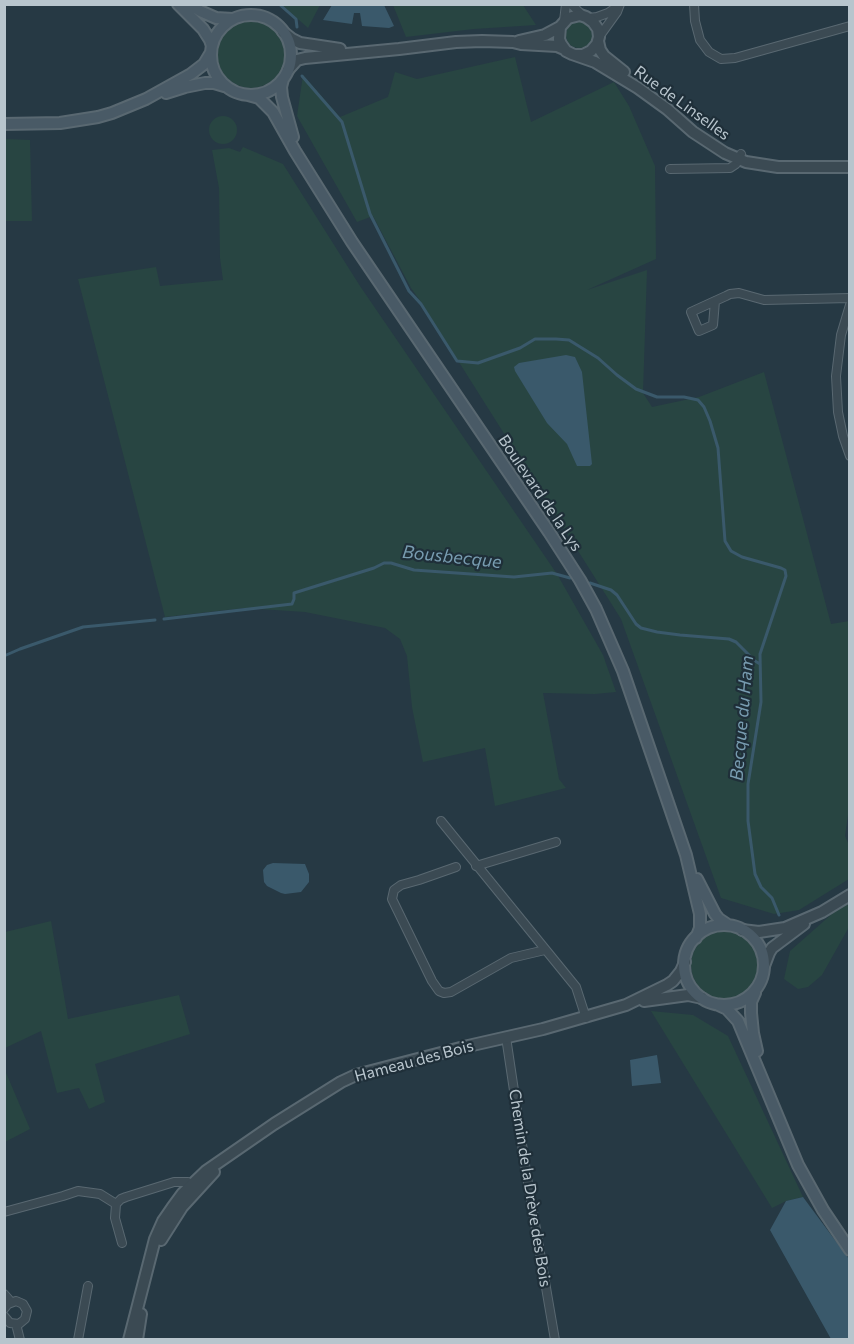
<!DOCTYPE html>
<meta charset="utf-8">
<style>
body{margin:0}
#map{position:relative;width:854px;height:1344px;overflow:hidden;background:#263944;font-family:Commissioner,sans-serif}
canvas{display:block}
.frame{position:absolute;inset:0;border:6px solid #b8c5cd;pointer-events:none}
</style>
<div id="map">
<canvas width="854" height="1344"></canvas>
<div class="frame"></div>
</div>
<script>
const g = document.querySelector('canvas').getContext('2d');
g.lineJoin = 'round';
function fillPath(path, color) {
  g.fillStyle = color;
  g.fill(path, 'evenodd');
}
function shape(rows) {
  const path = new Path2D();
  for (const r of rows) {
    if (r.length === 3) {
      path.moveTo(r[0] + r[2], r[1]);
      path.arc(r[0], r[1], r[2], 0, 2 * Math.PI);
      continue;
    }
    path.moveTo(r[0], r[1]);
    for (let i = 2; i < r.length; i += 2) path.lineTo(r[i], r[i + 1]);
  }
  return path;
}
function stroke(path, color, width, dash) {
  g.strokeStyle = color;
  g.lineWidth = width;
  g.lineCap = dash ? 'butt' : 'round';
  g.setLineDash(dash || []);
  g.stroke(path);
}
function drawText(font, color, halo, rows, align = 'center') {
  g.font = font + ' Commissioner,sans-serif';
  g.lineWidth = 4.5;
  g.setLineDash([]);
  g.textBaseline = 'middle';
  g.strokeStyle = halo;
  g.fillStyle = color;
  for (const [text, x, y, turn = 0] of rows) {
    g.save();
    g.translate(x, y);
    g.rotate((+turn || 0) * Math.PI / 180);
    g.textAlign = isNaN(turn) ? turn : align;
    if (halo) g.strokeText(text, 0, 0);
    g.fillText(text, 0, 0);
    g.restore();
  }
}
fillPath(shape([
 [282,5,320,5,308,28],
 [393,5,523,5,536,25,474,29,406,37],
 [251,54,34],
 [579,35,13],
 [515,57,531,122,614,82,629,106,655,166,656,259,587,290,647,270,643,393,652,407,699,397,764,372,831,624,849,621,850,801,845,836,849,845,849,879,799,910,774,914,721,898,621,619,421,302,411,288,373,216,357,222,297,116,303,75,340,117,388,97,395,72,417,79],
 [223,130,14],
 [5,139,30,140,32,221,5,221],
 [243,147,283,164,360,286,557,574,603,655,616,692,595,694,543,693,559,779,566,788,495,806,485,748,423,762,412,707,407,656,400,639,385,628,305,612,244,608,165,617,78,279,156,267,160,286,223,280,220,258,219,188,212,150,229,148,240,152],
 [849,903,849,927,822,975,808,987,798,989,784,979,790,951,833,913],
 [51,921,68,1019,179,995,190,1034,95,1064,105,1102,89,1109,79,1088,57,1093,41,1031,5,1048,5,932],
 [725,965,34],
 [651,1011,693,1015,728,1036,803,1197,786,1201,772,1208],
 [4,1068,30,1129,5,1142,4,1142]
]), '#284542');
fillPath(shape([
 [332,5,384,5,394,26,389,28,362,26,360,13,354,13,352,24,323,20],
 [566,355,575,357,582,372,592,464,590,466,577,466,567,444,547,423,515,371,514,367,519,363],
 [273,863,305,864,309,874,309,882,301,892,285,894,281,893,267,886,264,882,263,870,267,865],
 [657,1055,661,1083,632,1086,630,1060],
 [803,1197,849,1259,849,1339,831,1339,770,1230,786,1201]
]), '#3a596b');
stroke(shape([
 [279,4,296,19,297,27],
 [302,76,342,122,370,214,409,291,421,304,457,361,478,363,520,348,535,339,556,339,569,340,598,358,617,375,636,389,657,397,684,397,698,400,704,407,710,421,718,448,725,541,731,551,742,557,781,568,785,570,786,576,760,654,761,702,748,784,748,821,755,874,761,887,772,898,779,915],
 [590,583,611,590,617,595,636,624,641,628,657,632,680,635,729,639,736,642,755,661,760,664],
 [164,619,292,604,294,599,294,593,374,568,384,563,391,563,414,570,442,572,514,577,552,573,570,578],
 [4,656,20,649,83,627,155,620]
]), '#3a596b', 3);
const minor = shape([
 [571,4,583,16],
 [694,4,695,21,700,40,709,52,721,59,735,58,850,26],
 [589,18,597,17,608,13,618,6],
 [564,21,566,4],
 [599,37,617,12,620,4],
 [670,169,730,168,736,164,741,154],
 [715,301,713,325,699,331,691,312,715,301,726,296,730,294,739,293,764,300,850,298],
 [850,305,841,335,836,376,838,412,843,436,850,456],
 [441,821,576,987,586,1018],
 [476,866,556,842],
 [456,867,419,880,401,885,394,890,392,899,432,981,439,991,444,993,451,992,511,958,545,950],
 [506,1037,526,1171,555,1340],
 [116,1204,121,1199,126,1197,174,1182,188,1182,194,1187],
 [116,1204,115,1218,122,1243],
 [4,1212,63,1196,78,1191,100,1194,116,1204],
 [4,1294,11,1302],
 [4,1309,8,1304,16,1301,23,1304,27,1311,25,1319,19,1324,10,1323,4,1316],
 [16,1324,20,1340],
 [78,1340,88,1286]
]);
const tertiary = shape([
 [283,32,292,39,300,43,340,49],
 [519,41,545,35,560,27],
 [598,41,600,50,604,56,624,72],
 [577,55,583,55,591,51,597,44,599,37,598,29,593,22,586,17,580,15,568,18,560,27,559,39,561,44,566,51,572,54,595,62,638,88,667,109,693,132,725,153,746,162,778,167,850,167],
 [288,70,297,60,305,58,399,49,456,42,482,41,513,42,521,44,557,46,564,49],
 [742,930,759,932,785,928,822,912,850,895],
 [764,966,769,953,772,948,804,924],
 [644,1001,688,995,702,998],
 [161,1240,182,1207,214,1172],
 [129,1340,155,1239,163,1221,172,1208,183,1193,206,1171,274,1124,341,1082,356,1075,468,1046,543,1029,626,1005,667,985,673,981,681,971,685,962],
 [137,1340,141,1314]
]);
const secondary = shape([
 [178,4,203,29,210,40,212,46],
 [190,4,200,11,216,18,233,19],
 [251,55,40],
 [283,79,281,87,282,97,293,137],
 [166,93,185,87,205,83,214,83,224,86],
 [248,95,259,98,273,112,295,151,352,242,549,532,580,580,596,609,623,671,686,855,700,914,700,928,696,938],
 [4,124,60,123,98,117,112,113,146,99,191,74,204,64,210,54],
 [697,879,715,914,719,919,728,925],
 [724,965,40],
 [755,993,751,1002,751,1013,753,1033,757,1051],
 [716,1004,727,1009,738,1021,798,1165,823,1210,850,1250]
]);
stroke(minor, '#596871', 10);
stroke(tertiary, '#596871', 14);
stroke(secondary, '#596871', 14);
stroke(minor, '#3b4a53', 8);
stroke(tertiary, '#3b4a53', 10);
stroke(secondary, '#495a66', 10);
drawText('16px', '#b8c5cd', '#1f2f39', [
 ["Rue de Linselles",682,103,36],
 ["Boulevard de la Lys",540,493,56],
 ["Hameau des Bois",414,1061,-15],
 ["Chemin de la Drève des Bois",530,1188,81]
]);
drawText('italic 18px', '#789cb0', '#1f2f39', [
 ["Bousbecque",452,557,6],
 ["Becque du Ham",742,718,-85]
]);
</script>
